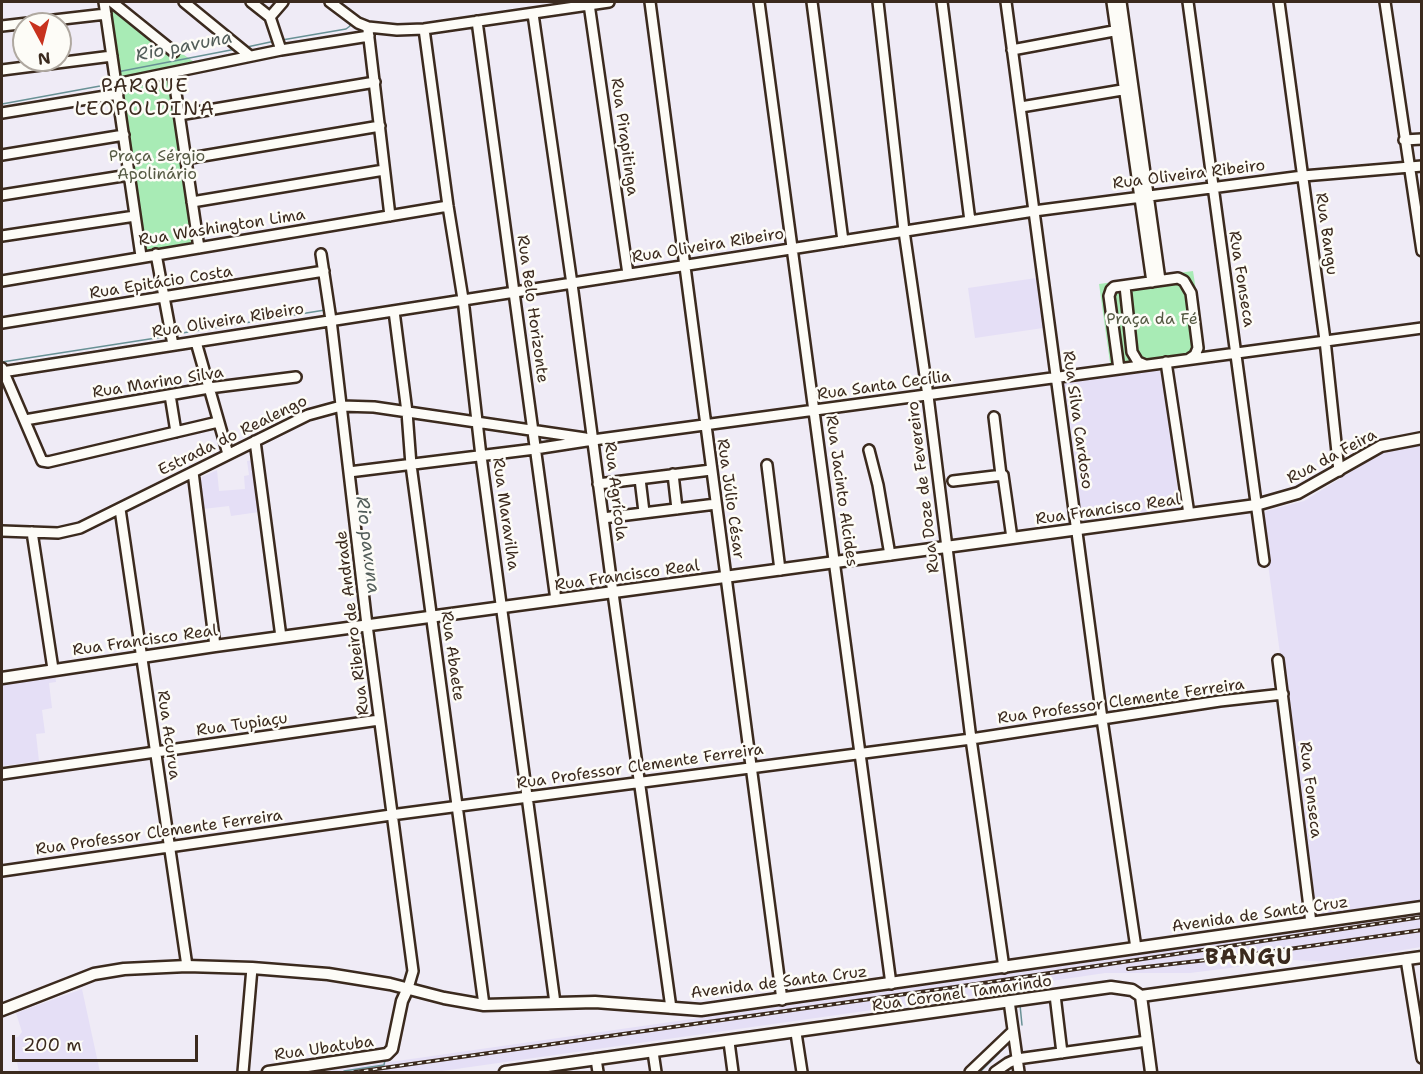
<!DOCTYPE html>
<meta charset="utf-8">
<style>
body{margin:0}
#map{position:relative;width:1423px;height:1074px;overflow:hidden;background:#efebf6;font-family:"Shantell Sans",sans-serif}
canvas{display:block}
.frame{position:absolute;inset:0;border:3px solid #3b2a1e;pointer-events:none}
.north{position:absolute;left:12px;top:12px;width:60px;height:60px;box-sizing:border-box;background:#fdfcf7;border:2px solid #afa8a0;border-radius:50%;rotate:173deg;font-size:16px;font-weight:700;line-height:24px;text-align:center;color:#3b2a1e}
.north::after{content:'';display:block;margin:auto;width:21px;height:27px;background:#c8321e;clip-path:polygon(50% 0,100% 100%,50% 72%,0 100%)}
.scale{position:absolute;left:12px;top:1035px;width:186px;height:27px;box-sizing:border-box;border:3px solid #3b2a1e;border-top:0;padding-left:8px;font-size:18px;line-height:21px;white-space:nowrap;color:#3b2a1e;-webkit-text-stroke:4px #fdfcf7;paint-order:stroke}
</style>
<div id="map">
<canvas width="1423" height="1074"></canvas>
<div class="frame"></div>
<div class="north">N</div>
<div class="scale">200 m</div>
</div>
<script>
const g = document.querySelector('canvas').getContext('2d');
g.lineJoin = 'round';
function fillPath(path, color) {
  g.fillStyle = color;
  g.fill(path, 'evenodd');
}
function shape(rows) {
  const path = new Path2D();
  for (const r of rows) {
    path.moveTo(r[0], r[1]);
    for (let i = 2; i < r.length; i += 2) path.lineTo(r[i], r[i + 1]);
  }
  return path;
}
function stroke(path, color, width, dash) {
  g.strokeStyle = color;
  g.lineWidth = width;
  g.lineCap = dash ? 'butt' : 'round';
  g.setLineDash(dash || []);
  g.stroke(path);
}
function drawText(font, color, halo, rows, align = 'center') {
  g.font = font + ' "Shantell Sans",sans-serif';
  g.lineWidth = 5;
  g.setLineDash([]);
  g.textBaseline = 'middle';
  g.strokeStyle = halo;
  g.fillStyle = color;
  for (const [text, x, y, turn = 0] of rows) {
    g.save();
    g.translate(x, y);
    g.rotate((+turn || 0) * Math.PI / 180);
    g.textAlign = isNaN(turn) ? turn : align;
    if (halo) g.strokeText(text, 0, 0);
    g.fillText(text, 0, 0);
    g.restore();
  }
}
fillPath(shape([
 [1043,277,1050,327,975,338,968,288],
 [1157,370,1164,374,1180,509,1089,524,1082,522,1079,520,1062,386,1069,381],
 [1421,440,1421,901,1322,916,1314,908,1262,519,1266,511,1304,501,1394,445],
 [253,460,259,512,231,516,229,506,203,509,200,482,202,477,217,470,219,491,245,489,244,476,249,475,247,461],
 [55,674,56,682,49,683,52,708,42,710,45,733,36,734,39,761,2,766,2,681],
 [1421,911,1421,947,1329,962,1293,960,1190,973,1105,973,1031,984,1016,984,1006,991,435,1072,320,1072,1119,958,1207,943],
 [82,989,100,1072,19,1072,12,1038,18,1037,22,1032,16,1013]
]), '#e5dff6');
fillPath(shape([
 [108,2,197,64,121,81],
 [168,78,183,158,195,243,144,250,119,88],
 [1193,271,1206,357,1111,370,1099,284]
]), '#a8ebb5');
stroke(shape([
 [282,40,346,29,350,26,350,22],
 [247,47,275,41],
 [117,72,236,49],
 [2,104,111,84],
 [327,325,329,344],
 [176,334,325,310,326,317],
 [2,362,169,336],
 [1020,1005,1022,1025],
 [387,1046,391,1030],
 [344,1072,344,1071,384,1065,385,1060],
 [980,1072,999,1053]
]), '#689195', 1.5);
const minor = shape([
 [104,2,141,256],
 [112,2,174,52],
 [184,2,250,56],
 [251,2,270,17,281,50],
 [330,2,358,23,368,27,397,30,424,29,609,2],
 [650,2,782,1000],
 [759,2,891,984],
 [812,2,843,241],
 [878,2,904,231,928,396,971,739,1004,968],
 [942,2,970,221],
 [1006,2,1102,719,1136,948],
 [1112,2,1152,282],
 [1121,2,1160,280],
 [1188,2,1264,561],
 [1279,2,1325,340,1339,471],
 [1385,2,1422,251],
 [589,4,628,274],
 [533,14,572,284,613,593,671,1008],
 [270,17,283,2],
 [477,21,556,600],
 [2,26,106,14],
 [424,29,448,206,463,299,481,456,555,1003],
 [368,30,390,216],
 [1012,50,1119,30],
 [2,70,112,56],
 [173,73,199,248],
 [116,84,281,50,369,36],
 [1021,107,1128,89],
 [2,113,118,94],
 [179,115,375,82],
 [1404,140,1422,139],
 [2,155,124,135],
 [185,159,380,126],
 [2,195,129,175],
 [192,202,384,170],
 [2,236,135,216],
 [156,254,173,345],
 [321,254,331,320,367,625,413,971,408,988],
 [2,281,448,206],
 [1125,286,1132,352,1138,362,1145,365],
 [394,311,407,412,411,465,484,1005],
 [2,323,324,271],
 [196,342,228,454],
 [1166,362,1189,514],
 [2,368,42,461,48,462,218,422],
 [1119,369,1109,296,1111,290,1114,287,1178,278,1184,281,1191,293,1198,348,1195,355,1189,359],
 [2,372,1034,211,1303,176,1422,166],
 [170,395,176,432],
 [994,417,1001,475],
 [25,420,209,388,296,377],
 [255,441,281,637],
 [869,450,878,485,890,555],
 [767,465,780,570],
 [193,472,215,646],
 [349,472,535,449,593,440,1422,328],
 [673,474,677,509],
 [640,479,644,512],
 [953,481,1003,475,1012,538],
 [598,484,711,470],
 [120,509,187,966],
 [603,518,716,504],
 [2,531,58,533,80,528,308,415,341,406,374,407,585,438],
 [32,532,53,669],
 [1278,660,1311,923],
 [2,774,379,720],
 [2,871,391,815,971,739,1220,701,1283,694],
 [1406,959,1422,1058],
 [1055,995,1062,1053],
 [1009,1001,1019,1072],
 [796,1033,802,1072],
 [729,1042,733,1072],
 [653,1052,656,1072],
 [596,1059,598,1072],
 [243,1072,252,968],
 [970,1072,1013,1031],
 [995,1072,1008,1063,1017,1059,1147,1041]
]);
const major = shape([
 [2,678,215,646,1256,505,1298,493,1381,446,1422,438],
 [1141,996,1151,1072],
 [2,1010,94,974,124,969,187,966,252,968,328,974,390,984,444,998,484,1005,595,1002,701,1010,1422,907],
 [268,1072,387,1054,392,1049,402,1001,408,988],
 [505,1072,1111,987,1132,990,1141,996,1422,957]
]);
stroke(minor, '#3b2a1e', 14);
stroke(major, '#3b2a1e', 15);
stroke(minor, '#fdfcf7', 9);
stroke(major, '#fdfcf7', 10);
const rail = shape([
 [1128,969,1233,957,1422,930],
 [355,1072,983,983,1422,917]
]);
stroke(rail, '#3b2a1e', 4);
stroke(rail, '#fdfcf7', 1.5, [4.5]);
drawText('16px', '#3b2a1e', '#fdfcf7', [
 ["Rua Pirapitinga",624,137,82],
 ["Rua Oliveira Ribeiro",1189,175,-7],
 ["Rua Washington Lima",222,228,-9],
 ["Rua Bangu",1326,234,82],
 ["Rua Oliveira Ribeiro",708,246,-9],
 ["Rua Fonseca",1241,279,81],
 ["Rua Epitácio Costa",161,283,-9],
 ["Rua Belo Horizonte",532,309,82],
 ["Rua Oliveira Ribeiro",228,321,-9],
 ["Rua Marino Silva",158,383,-9],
 ["Rua Santa Cecília",884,386,-8],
 ["Rua Silva Cardoso",1077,420,82],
 ["Estrada do Realengo",233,436,-26],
 ["Rua da Feira",1332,457,-28],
 ["Rua Doze de Fevereiro",924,487,-97],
 ["Rua Agrícola",615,491,83],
 ["Rua Jacinto Alcides",841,491,82],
 ["Rua Júlio César",730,499,82],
 ["Rua Francisco Real",1108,510,-8],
 ["Rua Maravilha",505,514,82],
 ["Rua Francisco Real",627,576,-8],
 ["Rua Ribeiro de Andrade",353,623,-97],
 ["Rua Francisco Real",145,641,-8],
 ["Rua Abaete",452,656,82],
 ["Rua Professor Clemente Ferreira",1121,702,-8],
 ["Rua Tupiaçu",242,725,-8],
 ["Rua Acurua",168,735,82],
 ["Rua Professor Clemente Ferreira",640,767,-8],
 ["Rua Fonseca",1310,790,83],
 ["Rua Professor Clemente Ferreira",159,833,-8],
 ["Avenida de Santa Cruz",1260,915,-8],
 ["Avenida de Santa Cruz",779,983,-7],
 ["Rua Coronel Tamarindo",962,994,-8],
 ["Rua Ubatuba",324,1049,-8]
]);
drawText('16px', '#565a44', '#fdfcf7', [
 ["Praça Sérgio",157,157],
 ["Apolinário",157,175],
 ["Praça da Fé",1152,320]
]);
drawText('italic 18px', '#525d59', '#fdfcf7', [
 ["Rio pavuna",184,47,-11],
 ["Rio pavuna",367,545,83]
]);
g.letterSpacing = '1.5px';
drawText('20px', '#3b2a1e', '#fdfcf7', [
 ["PARQUE",145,87],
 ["LEOPOLDINA",145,110]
]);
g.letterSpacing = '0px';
g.letterSpacing = '1.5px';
drawText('bold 22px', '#3b2a1e', '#fdfcf7', [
 ["BANGU",1249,958]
]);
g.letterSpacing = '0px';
</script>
